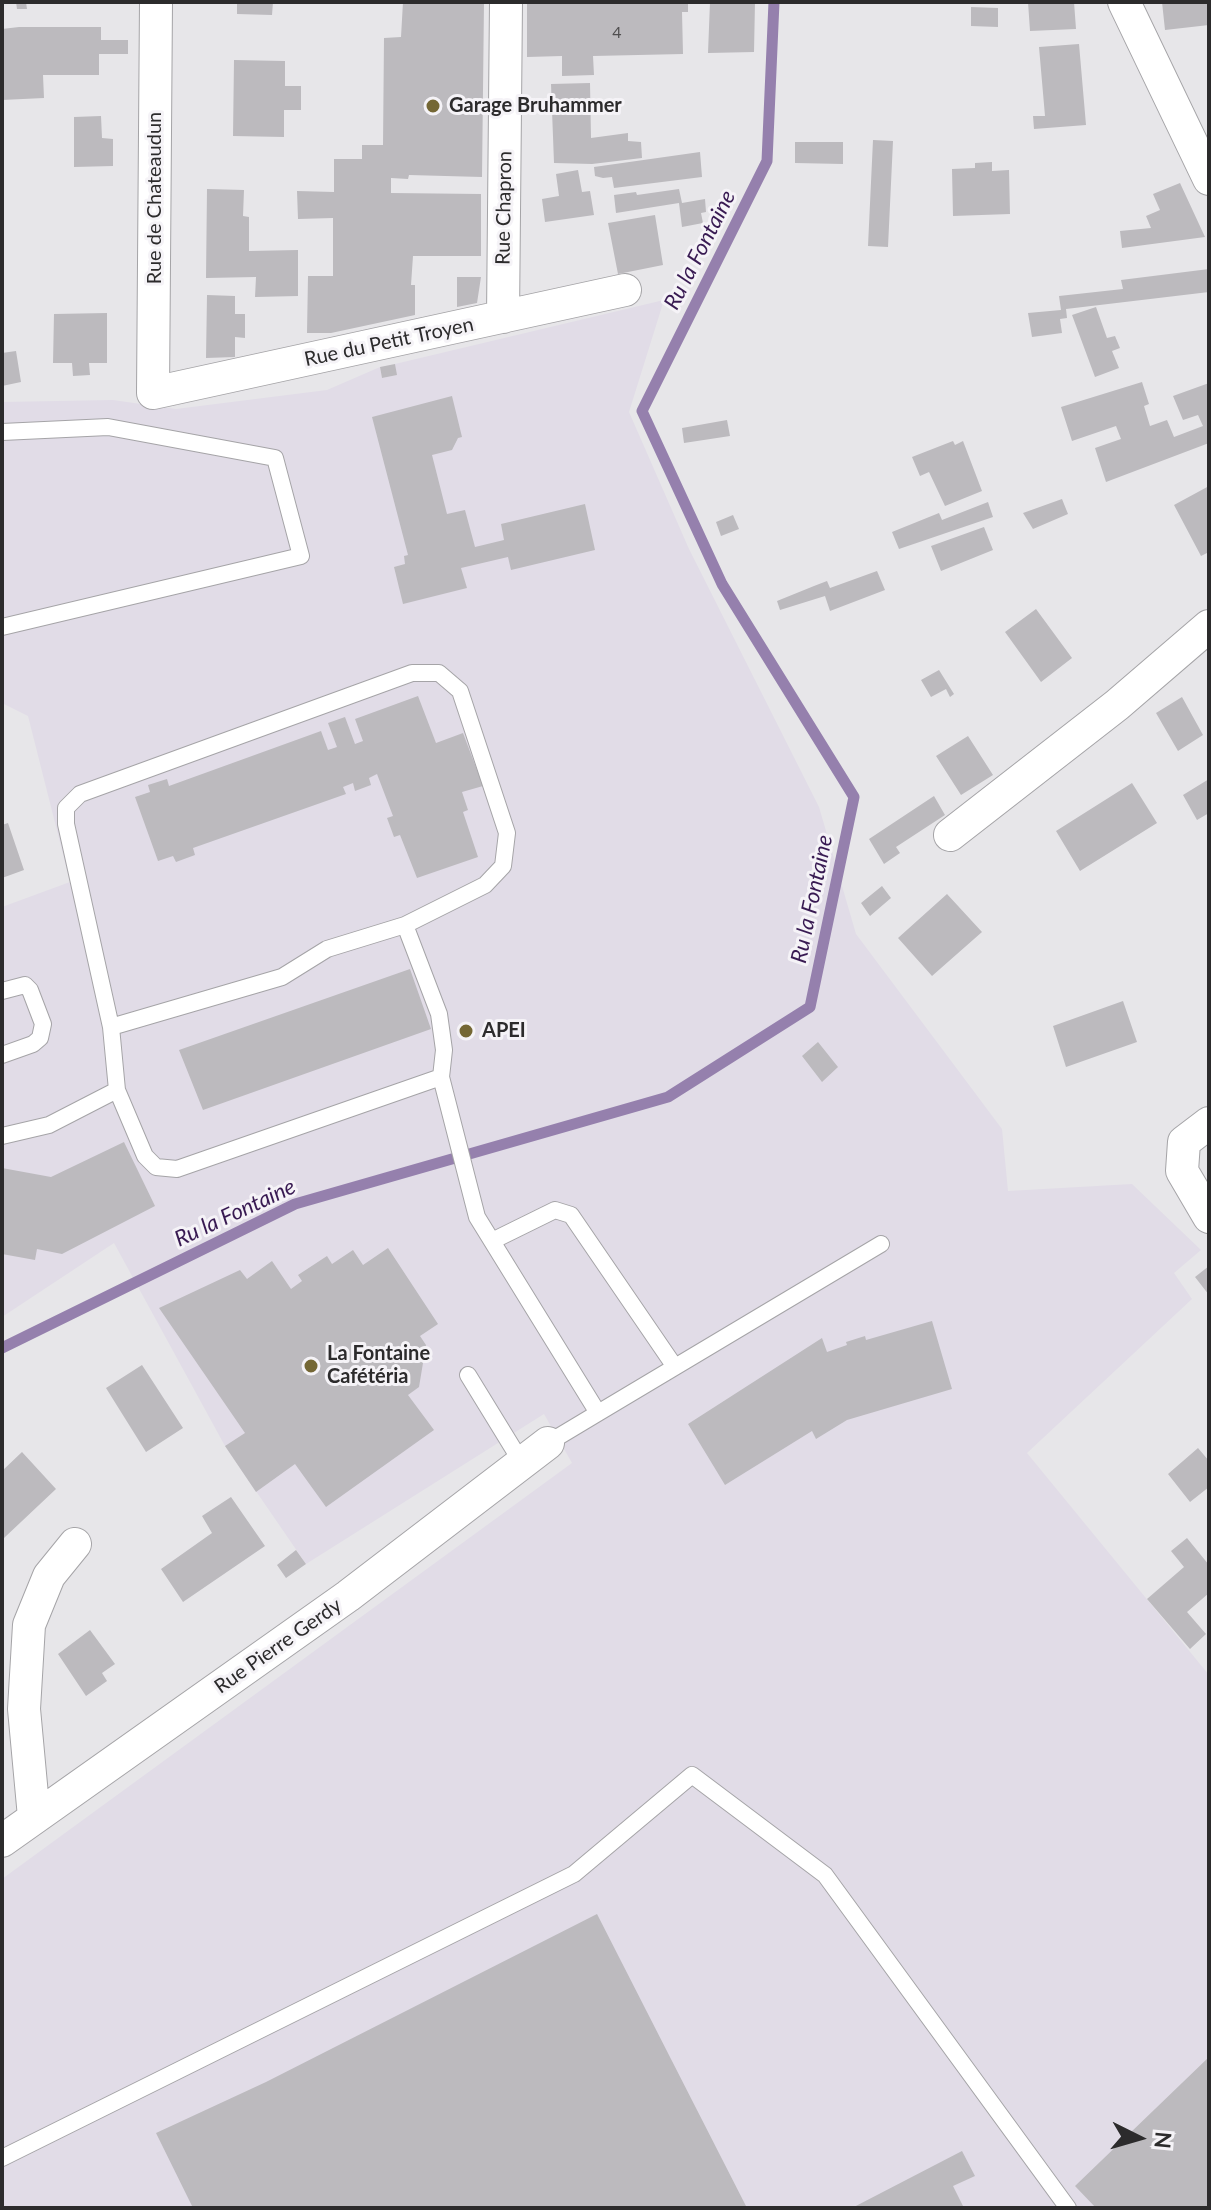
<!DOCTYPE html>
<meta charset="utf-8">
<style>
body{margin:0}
#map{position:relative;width:1211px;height:2210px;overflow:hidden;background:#e7e6e9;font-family:Lato,sans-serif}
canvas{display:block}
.frame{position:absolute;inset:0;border:4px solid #2c2b2c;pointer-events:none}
.north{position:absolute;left:1099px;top:2098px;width:80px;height:80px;-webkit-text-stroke:6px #f5f3f7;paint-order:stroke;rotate:95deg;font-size:22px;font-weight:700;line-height:32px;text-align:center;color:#2c2b2c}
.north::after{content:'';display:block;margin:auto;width:28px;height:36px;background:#2c2b2c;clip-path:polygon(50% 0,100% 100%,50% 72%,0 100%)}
</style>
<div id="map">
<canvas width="1211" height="2210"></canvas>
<div class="frame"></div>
<div class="north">N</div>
</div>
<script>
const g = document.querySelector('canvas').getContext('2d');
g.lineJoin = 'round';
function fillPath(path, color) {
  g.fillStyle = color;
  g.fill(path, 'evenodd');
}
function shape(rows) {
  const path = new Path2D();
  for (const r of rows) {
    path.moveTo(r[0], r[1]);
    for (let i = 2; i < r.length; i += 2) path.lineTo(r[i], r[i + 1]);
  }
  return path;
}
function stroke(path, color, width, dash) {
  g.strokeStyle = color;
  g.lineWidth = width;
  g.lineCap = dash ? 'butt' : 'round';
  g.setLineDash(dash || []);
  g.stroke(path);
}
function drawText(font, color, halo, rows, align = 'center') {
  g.font = font + ' Lato,sans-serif';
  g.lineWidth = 6;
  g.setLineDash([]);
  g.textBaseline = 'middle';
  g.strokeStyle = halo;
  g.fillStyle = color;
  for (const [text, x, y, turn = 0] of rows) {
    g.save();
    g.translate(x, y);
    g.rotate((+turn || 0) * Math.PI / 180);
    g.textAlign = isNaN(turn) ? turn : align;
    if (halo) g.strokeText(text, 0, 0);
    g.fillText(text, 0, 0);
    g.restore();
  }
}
fillPath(shape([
 [664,300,629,412,689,549,819,807,856,934,1002,1129,1008,1191,1132,1184,1201,1250,1174,1273,1192,1299,1027,1453,1209,1675,1209,2208,2,2208,2,1879,572,1463,544,1414,306,1564,225,1446,114,1243,2,1317,2,907,70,882,28,716,2,703,2,402,113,400,176,409,327,390,380,367,382,378,396,375,395,364]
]), '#e1dce7');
stroke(shape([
 [2,1348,295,1204,668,1097,810,1007,854,797,722,584,642,411,767,161,774,2]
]), '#9580ad', 11);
fillPath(shape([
 [16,2,26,2,27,9,17,9],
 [237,2,273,2,272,15,237,14],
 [403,2,484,2,482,177,409,175,408,179,391,178,391,193,481,194,481,256,413,256,411,285,415,285,415,315,331,333,307,333,308,276,333,276,333,218,298,219,297,191,334,192,334,159,362,159,362,145,383,145,384,38,401,37],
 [527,2,688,2,688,12,682,12,683,54,593,56,594,75,562,76,562,56,527,57],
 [710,2,755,2,754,52,708,53],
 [1028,2,1074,2,1076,29,1030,31],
 [1162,2,1209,2,1209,25,1165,30],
 [971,7,998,8,998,27,971,26],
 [19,27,101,27,101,40,128,40,128,54,99,54,99,75,43,75,44,98,2,100,2,29],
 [1079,44,1086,125,1034,129,1033,116,1045,116,1039,47],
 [234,60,285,61,285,86,301,86,301,110,284,110,284,137,233,136],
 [590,83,591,138,628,133,628,141,641,142,642,158,592,164,554,163,551,84],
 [101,116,102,138,113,139,113,166,74,167,74,117],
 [873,140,893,141,888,247,868,246],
 [795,142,843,142,843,164,795,163],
 [700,152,702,177,614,188,612,177,603,178,595,176,594,167],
 [992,162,992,171,1009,170,1010,214,953,216,952,169,975,168,975,163],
 [578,170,582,192,590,191,594,215,545,222,542,199,559,196,556,174],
 [1180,183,1205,237,1122,248,1120,231,1151,228,1146,216,1160,210,1153,194],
 [207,189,244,190,243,216,249,217,249,251,298,250,298,296,255,297,256,277,206,278],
 [679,189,682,203,705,199,706,212,701,213,703,223,682,227,679,203,616,213,614,195,636,192,637,195],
 [655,215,663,265,618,274,608,223],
 [1209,269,1209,292,1066,309,1067,318,1060,319,1062,333,1032,337,1028,313,1061,310,1059,296,1123,289,1121,280],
 [457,277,481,277,477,303,457,307],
 [207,295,235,296,235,314,245,314,245,338,235,337,235,357,206,358],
 [1096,307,1107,338,1115,336,1120,348,1112,351,1119,368,1095,377,1072,315],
 [107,313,107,363,89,363,90,375,73,376,72,363,53,363,54,314],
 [16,351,21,382,2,386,2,353],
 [395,364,397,375,382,378,380,367],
 [1142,382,1149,404,1144,406,1150,426,1167,420,1174,437,1203,426,1198,415,1183,420,1173,396,1209,383,1209,443,1106,482,1095,448,1121,439,1116,426,1072,441,1061,407],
 [452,396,462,437,458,438,452,450,432,455,447,514,465,510,475,547,504,540,501,524,585,504,595,550,511,570,508,557,461,568,467,588,403,604,394,567,405,564,404,556,408,555,372,417],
 [727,420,730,436,684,443,682,428],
 [953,441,955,445,963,441,982,491,945,506,929,472,920,476,912,457],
 [1209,486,1209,552,1201,556,1174,505],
 [1062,499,1068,514,1033,529,1023,513],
 [988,502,993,517,899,549,892,532,939,513,942,520],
 [733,515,739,529,721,536,716,522],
 [984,527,993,550,941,571,931,546],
 [877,571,885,590,830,611,825,596,780,610,777,601,814,586,827,581,830,588],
 [1036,609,1072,658,1041,682,1005,632],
 [939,670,954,694,950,697,946,689,931,697,921,680],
 [418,696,436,743,463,733,483,786,462,792,468,810,463,812,478,857,417,878,400,835,394,837,387,818,393,816,377,774,369,778,371,785,355,791,353,783,343,787,346,794,193,848,195,855,176,862,173,856,158,861,135,797,150,792,148,785,167,779,169,786,321,731,328,750,337,747,328,723,345,717,355,744,363,741,355,719],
 [1182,697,1203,735,1178,751,1156,713],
 [968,736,993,775,961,795,936,756],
 [1209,779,1209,813,1197,820,1183,795],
 [1132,783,1157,823,1080,871,1056,831],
 [934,796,945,815,896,847,900,853,884,864,869,839],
 [8,823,24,870,2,878,2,825],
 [882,886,891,898,870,916,861,903],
 [947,894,982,932,932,976,898,938],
 [410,969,431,1029,203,1110,179,1050],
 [1123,1001,1137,1042,1066,1067,1053,1026],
 [818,1042,838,1067,822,1082,802,1056],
 [124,1142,155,1206,62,1254,37,1249,35,1260,2,1254,2,1168,51,1177],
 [388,1248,438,1324,420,1336,426,1345,419,1387,408,1395,434,1430,326,1507,295,1464,256,1492,225,1446,245,1433,159,1308,240,1270,247,1279,272,1261,291,1289,302,1281,298,1275,327,1256,332,1264,353,1250,363,1265],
 [1209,1266,1209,1295,1195,1277],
 [932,1321,952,1389,847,1420,816,1439,812,1431,725,1485,688,1424,822,1338,827,1352,847,1345,846,1342,865,1336,866,1340],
 [142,1365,183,1428,146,1452,106,1388],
 [1198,1448,1209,1461,1209,1487,1190,1502,1168,1474],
 [22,1452,56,1489,4,1538,2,1471],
 [231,1497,265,1546,183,1602,161,1569,212,1533,202,1516],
 [1187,1538,1209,1565,1209,1593,1187,1612,1206,1634,1190,1649,1147,1599,1184,1567,1171,1551],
 [296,1550,306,1564,286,1578,277,1565],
 [90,1630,115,1664,102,1673,107,1681,86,1696,58,1654],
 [597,1914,747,2208,193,2208,156,2133,266,2082],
 [1209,2057,1209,2208,1096,2208,1075,2186],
 [962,2151,975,2176,953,2186,964,2208,852,2208]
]), '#bcbabe');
const lane = shape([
 [2,432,108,427,275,458,301,556,2,627],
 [2,991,25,985,30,990,43,1024,40,1038,33,1044,2,1055],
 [111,1027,282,977,327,949,405,925],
 [117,1090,145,1156,156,1167,177,1169,441,1077],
 [2,1136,49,1125,117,1090,111,1027,66,824,66,808,80,794,412,673,439,673,460,691,507,833,503,866,485,885,405,925,439,1014,444,1050,441,1077,477,1217,598,1413,548,1443],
 [492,1241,555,1210,571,1215,675,1367],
 [468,1375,522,1463],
 [598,1413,881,1244],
 [2,2158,574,1874,692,1775,825,1875,1068,2208]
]);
const street = shape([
 [156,2,153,393,625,290],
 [1124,2,1209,179],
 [503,317,506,2],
 [950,835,1117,705,1209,626],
 [1209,1123,1184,1142,1182,1171,1209,1217],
 [34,1817,24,1709,29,1625,49,1576,75,1544],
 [2,1841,348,1596,548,1443]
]);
stroke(lane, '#a5a4a7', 18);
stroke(street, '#a5a4a7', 34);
stroke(lane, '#fff', 16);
stroke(street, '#fff', 32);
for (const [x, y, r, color] of [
 [433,106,8,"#746734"],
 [466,1031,8,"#746734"],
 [311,1366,8,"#746734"]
]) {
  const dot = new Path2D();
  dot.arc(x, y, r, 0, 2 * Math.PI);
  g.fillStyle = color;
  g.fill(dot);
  stroke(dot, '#f5f3f7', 3);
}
drawText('16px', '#504f50', null, [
 ["4",617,33]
]);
drawText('bold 20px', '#2c2b2c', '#f5f3f7', [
 ["Garage Bruhammer",449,106],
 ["APEI",482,1031],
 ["La Fontaine",327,1354],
 ["Cafétéria",327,1377]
], 'left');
drawText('20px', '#2c2b2c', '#f5f3f7', [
 ["Rue de Chateaudun",155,198,-90],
 ["Rue Chapron",504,208,-89],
 ["Rue du Petit Troyen",389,342,-12],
 ["Rue Pierre Gerdy",278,1646,-35]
]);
drawText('italic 22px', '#381a52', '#f5f3f7', [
 ["Ru la Fontaine",700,250,-63],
 ["Ru la Fontaine",812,899,-78],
 ["Ru la Fontaine",235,1213,-25]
]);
</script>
